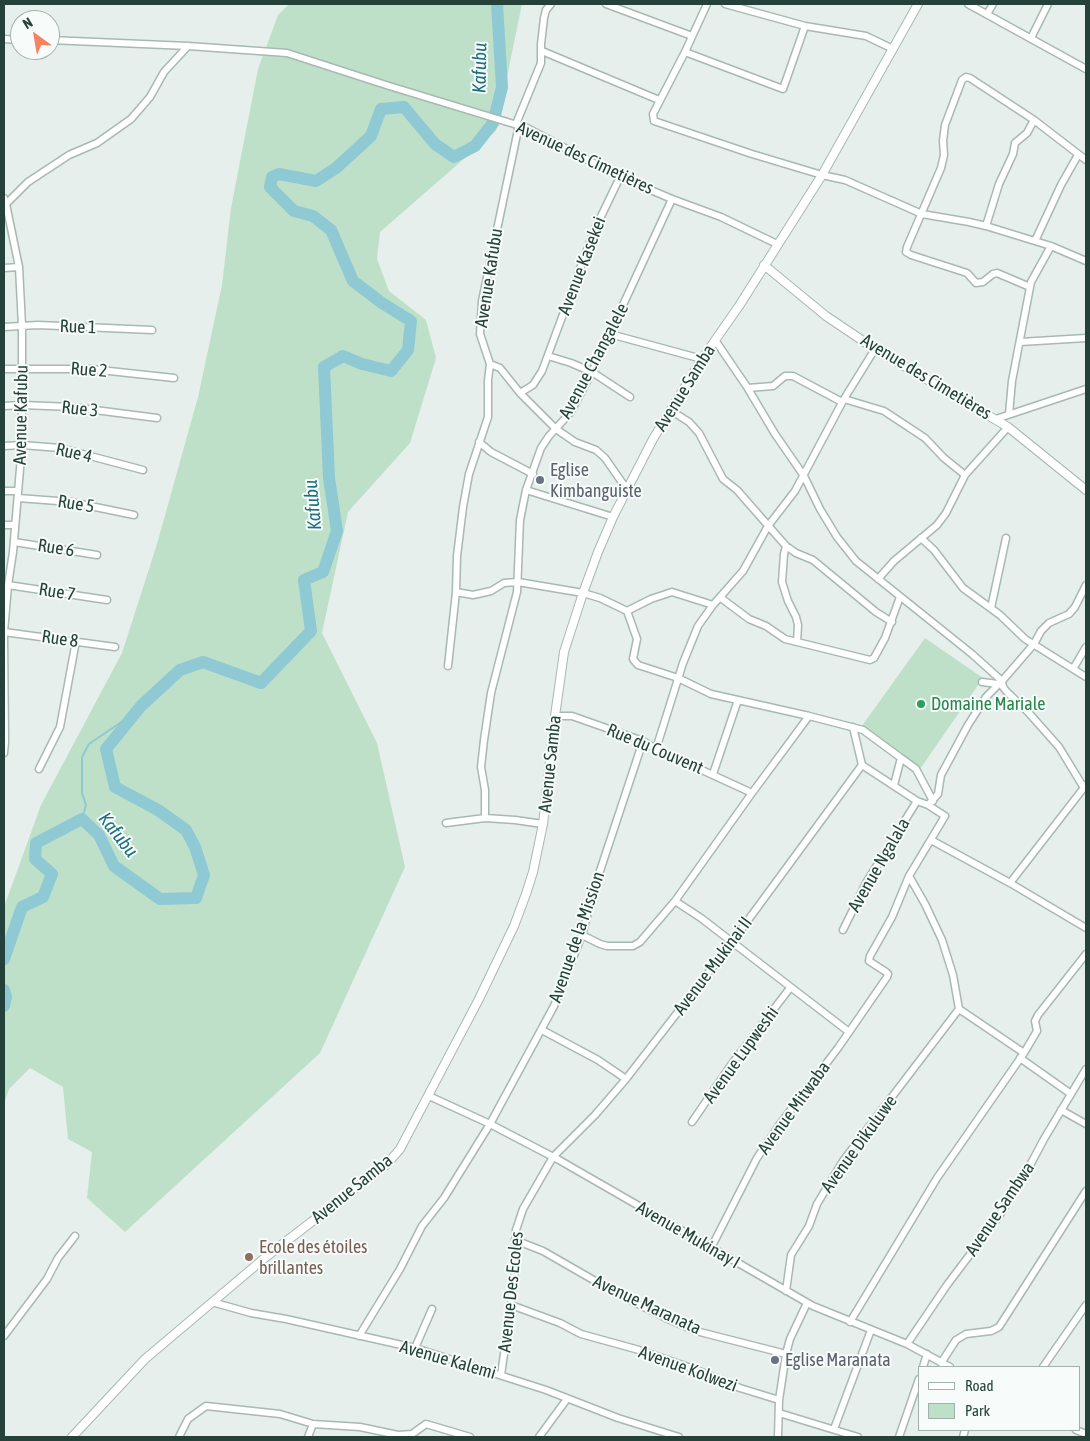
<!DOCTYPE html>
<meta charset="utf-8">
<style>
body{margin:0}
#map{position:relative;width:1090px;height:1441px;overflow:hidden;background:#e6efeb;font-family:"Asap Condensed",sans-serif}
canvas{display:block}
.frame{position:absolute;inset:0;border:5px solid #24423a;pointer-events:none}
.legend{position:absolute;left:918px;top:1366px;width:162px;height:65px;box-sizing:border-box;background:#f7fbf9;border:1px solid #a3b1ad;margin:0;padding:6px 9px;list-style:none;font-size:15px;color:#24423a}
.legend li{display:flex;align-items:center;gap:10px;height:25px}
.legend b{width:25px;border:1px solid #a3b1ad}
.north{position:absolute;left:10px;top:10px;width:50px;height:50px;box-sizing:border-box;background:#f7fbf9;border:1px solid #a3b1ad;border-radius:50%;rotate:328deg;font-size:14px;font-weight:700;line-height:20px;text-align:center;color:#24423a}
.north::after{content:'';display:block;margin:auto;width:18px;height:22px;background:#f4845f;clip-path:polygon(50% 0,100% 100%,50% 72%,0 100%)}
</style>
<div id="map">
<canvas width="1090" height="1441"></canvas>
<div class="frame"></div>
<ul class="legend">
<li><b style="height:6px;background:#fff"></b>Road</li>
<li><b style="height:14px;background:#bfe0c8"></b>Park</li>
</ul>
<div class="north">N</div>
</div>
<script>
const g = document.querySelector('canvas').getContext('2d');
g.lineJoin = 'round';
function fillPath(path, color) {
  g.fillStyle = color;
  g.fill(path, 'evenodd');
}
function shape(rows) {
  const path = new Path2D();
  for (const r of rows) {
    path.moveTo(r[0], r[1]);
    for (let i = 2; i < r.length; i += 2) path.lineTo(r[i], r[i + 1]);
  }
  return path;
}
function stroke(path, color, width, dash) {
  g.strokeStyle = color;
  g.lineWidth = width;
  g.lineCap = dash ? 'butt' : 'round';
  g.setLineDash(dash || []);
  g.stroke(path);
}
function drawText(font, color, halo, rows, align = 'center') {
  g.font = font + ' "Asap Condensed",sans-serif';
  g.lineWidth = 4;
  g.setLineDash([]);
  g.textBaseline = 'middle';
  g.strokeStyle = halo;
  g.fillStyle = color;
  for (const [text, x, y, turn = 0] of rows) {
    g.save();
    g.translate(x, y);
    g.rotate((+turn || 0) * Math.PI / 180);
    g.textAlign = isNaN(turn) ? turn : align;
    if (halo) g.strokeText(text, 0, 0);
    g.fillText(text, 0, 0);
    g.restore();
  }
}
fillPath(shape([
 [289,4,522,4,496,131,380,232,377,259,389,291,426,320,436,358,410,443,348,512,322,633,377,743,405,867,320,1053,125,1232,87,1198,92,1152,68,1139,63,1087,30,1068,9,1089,4,1104,4,907,41,805,122,653,157,544,198,397,222,285,231,208,258,69,278,15],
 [925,638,983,678,918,772,859,730]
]), '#bfe0c8');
stroke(shape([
 [82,819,86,805,82,793,82,757,89,744,136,712]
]), '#8ec9d4', 2);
stroke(shape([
 [4,959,22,907,43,897,52,874,35,859,36,843,82,819,99,835,114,866,160,899,196,898,204,875,195,847,186,830,158,810,115,787,106,749,141,706,180,670,203,662,261,683,311,631,304,580,323,572,337,531,329,478,324,367,343,356,362,364,391,371,408,350,411,321,382,303,353,281,331,230,313,216,294,211,270,187,272,177,279,174,316,181,336,168,371,136,381,109,404,107,435,144,454,157,475,146,493,123,502,87,497,4],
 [4,990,6,997,4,1006]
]), '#8ec9d4', 12);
const minor = shape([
 [606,4,692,36],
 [707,4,685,52,653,114,654,121,752,154,822,175,845,180,922,214,969,222,986,226,1051,246,1086,261],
 [725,4,805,26,866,36,893,49],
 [968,4,1086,69],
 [987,14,993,4],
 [1031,38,1048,4],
 [4,39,20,40],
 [50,40,188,46,287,53,386,85,527,128,620,177,672,199,721,217,777,244],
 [542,51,659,100],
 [685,52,783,89,805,26],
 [516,124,541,63,541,44,544,18,546,10,551,4],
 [4,198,6,204,19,267,22,326,22,445,13,552,8,585,4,632,5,742,4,753],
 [6,204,28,182,69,155,97,143,131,119,150,97,164,72,188,46],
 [986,226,999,184,1013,154,1015,143,1027,133,1034,120],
 [1035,241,1061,185,1078,155],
 [4,268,19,267],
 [1030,287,997,273,993,274,983,282,976,283,967,273,911,255,906,252,907,247,941,168,944,155,943,141,945,125,962,80,966,77,970,78,1034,120,1086,160],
 [4,327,38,325,152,330],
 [610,334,702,359],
 [715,340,747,387,775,434,804,476,820,509,837,537,856,561,972,654,1002,681,1034,644,1041,631,1049,623,1069,614,1075,607,1086,585],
 [1020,342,1086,338],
 [548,356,571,363,592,372,630,397],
 [490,364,500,368,520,393,556,429,575,442,596,450,605,458,628,491],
 [4,369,91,369,174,378],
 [748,388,773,386,785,376,793,376,842,402],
 [520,393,533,385,542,371,594,231,620,177],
 [844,399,884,411,925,438,944,458,965,475],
 [4,406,22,405,72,407,157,418],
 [670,410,689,422,699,433,723,479,737,490,786,546,796,553,813,560,876,612,892,622],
 [1009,414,1012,381,1031,282,1051,246],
 [996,419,1086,389],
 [479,442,491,452,533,474],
 [4,446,22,445,60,448,143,470],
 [526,490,613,517],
 [4,491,18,491],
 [18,498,71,502,134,515],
 [4,525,15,525],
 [921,538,934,550,963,588,1000,615,1025,639,1086,677],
 [14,542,97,555],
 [786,546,784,554,782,582,788,601,796,617,798,625,797,642],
 [878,579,894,561,937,525,946,513,965,475,1008,427],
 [8,585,107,600],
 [456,592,473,595,491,591,504,583,518,582,583,593,600,598,627,611,637,639,633,659,638,665,678,678,711,694,809,716,863,730,901,758,894,785],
 [721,598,749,619,766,626,785,639,870,660,874,658,885,638,900,597],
 [991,608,1006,538],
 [627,611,651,599,672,592,713,605],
 [4,632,115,647],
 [448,666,456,592,457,556,463,507,469,474,488,417,488,380,490,364,480,334,482,301,519,125],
 [1073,669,1086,647],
 [982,682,998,684],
 [555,716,572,716,643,741,656,749,752,793],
 [656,749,683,663,698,626,713,605,743,571,768,526,795,491,844,399,875,349],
 [901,758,916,769,933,801],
 [39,769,60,727,76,641],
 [713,774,738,700],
 [928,805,938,794,941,775,968,725,986,697,1002,681,1003,687,1007,692,1028,712,1059,747,1084,788],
 [485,818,485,790,481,767,484,740,491,693,517,592,520,520,526,490,541,448,549,436,570,413,592,372,672,199],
 [446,823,485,818,515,820,543,824],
 [931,840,1010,883,1086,928],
 [1010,883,1086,785],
 [675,901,701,918,849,1032],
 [843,930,866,883,917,801],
 [582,935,600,944,607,946,633,946,640,942,675,901,752,793,809,716],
 [542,1030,598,1060,626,1079],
 [1024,1053,1037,1031,1035,1021,1038,1015,1086,954],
 [1020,1058,1071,1094],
 [429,1096,490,1124,559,1160,813,1306,907,1344,950,1367],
 [1061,1110,1086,1124],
 [692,1122,731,1065,790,988],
 [515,1240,543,1251,616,1293,666,1318,696,1331,786,1354],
 [711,1248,757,1158,780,1124,838,1048,887,977,888,974,886,972,869,961,870,956,892,917,909,876,945,816,928,805,917,801,862,765,853,727],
 [786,1291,791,1255,809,1226,817,1204,843,1161,959,1009],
 [212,1302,251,1313,286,1319,415,1348,546,1390,618,1418,679,1437],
 [511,1305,560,1323,581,1334,639,1350,694,1369,740,1388,779,1400],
 [850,1322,937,1178,1024,1053,959,1009,953,975,942,940,925,904,909,876],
 [4,1336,47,1279,58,1258,75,1236],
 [359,1336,400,1269,422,1226,444,1198,490,1124,554,1006,582,935,595,886,643,741],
 [907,1344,947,1285,999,1216,1027,1171,1044,1139,1086,1069],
 [415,1348,432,1309],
 [941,1363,956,1340,966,1334,991,1331,999,1327,1086,1191],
 [923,1367,927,1354],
 [1043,1367,1086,1305],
 [501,1375,511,1305,515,1270,516,1230,523,1209,553,1157,595,1115,626,1079,732,942,862,765],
 [779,1413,858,1437],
 [834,1429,871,1330],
 [1076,1430,1086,1434],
 [179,1437,188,1419,206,1406,280,1414,313,1424,360,1427,398,1435,412,1434,426,1424,470,1437],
 [308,1437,313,1424],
 [539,1437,567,1399],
 [778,1437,779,1400,786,1354,790,1339,807,1303],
 [899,1437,919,1379],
 [963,1437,965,1430]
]);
const tertiary = shape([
 [764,265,826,316,875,349,1008,427,1086,490],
 [72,1437,145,1359,267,1256,387,1164,400,1149,479,999,514,926,526,894,533,872,543,824,555,716,564,652,583,593,598,552,613,517,653,439,702,359,739,306,822,175,918,4]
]);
stroke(minor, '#a8b8b2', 9);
stroke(tertiary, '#a8b8b2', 10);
stroke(minor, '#fff', 6);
stroke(tertiary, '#fff', 8);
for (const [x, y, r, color] of [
 [540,480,5,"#6b7280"],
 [921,704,5,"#2e9e5b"],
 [249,1257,5,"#8d6e63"],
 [775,1360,5,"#6b7280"]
]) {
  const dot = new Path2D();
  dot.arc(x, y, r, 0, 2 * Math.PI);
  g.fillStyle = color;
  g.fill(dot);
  stroke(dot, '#f7fbf9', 2);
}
drawText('18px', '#24423a', '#f7fbf9', [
 ["Avenue des Cimetières",585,158,25],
 ["Avenue Kasekei",582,266,-69],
 ["Avenue Kafubu",489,278,-81],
 ["Rue 1",78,327,2],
 ["Avenue Changalele",594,361,-62],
 ["Rue 2",89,370,4],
 ["Avenue des Cimetières",926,377,31],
 ["Avenue Samba",685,388,-58],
 ["Rue 3",80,409,6],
 ["Avenue Kafubu",21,415,-89],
 ["Rue 4",74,453,13],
 ["Rue 5",76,504,9],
 ["Rue 6",56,548,9],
 ["Rue 7",57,592,9],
 ["Rue 8",60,639,8],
 ["Rue du Couvent",655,749,23],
 ["Avenue Samba",550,764,-84],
 ["Avenue Ngalala",879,865,-60],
 ["Avenue de la Mission",577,937,-71],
 ["Avenue Mukinai II",713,966,-53],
 ["Avenue Lupweshi",741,1055,-54],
 ["Avenue Mitwaba",794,1108,-54],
 ["Avenue Dikuluwe",859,1144,-54],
 ["Avenue Samba",352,1189,-39],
 ["Avenue Sambwa",1000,1209,-56],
 ["Avenue Mukinay I",688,1235,30],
 ["Avenue Des Ecoles",511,1292,-84],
 ["Avenue Maranata",647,1305,25],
 ["Avenue Kalemi",448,1360,16],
 ["Avenue Kolwezi",688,1369,20]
]);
drawText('18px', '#5b616d', '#f7fbf9', [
 ["Eglise",550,470],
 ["Kimbanguiste",550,491],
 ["Eglise Maranata",785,1360]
], 'left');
drawText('18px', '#27864d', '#f7fbf9', [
 ["Domaine Mariale",931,704]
], 'left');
drawText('18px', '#785e54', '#f7fbf9', [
 ["Ecole des étoiles",259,1247],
 ["brillantes",259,1268]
], 'left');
drawText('italic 19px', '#1c6f80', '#f7fbf9', [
 ["Kafubu",480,68,-89],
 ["Kafubu",313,505,-95],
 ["Kafubu",118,835,52]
]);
</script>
